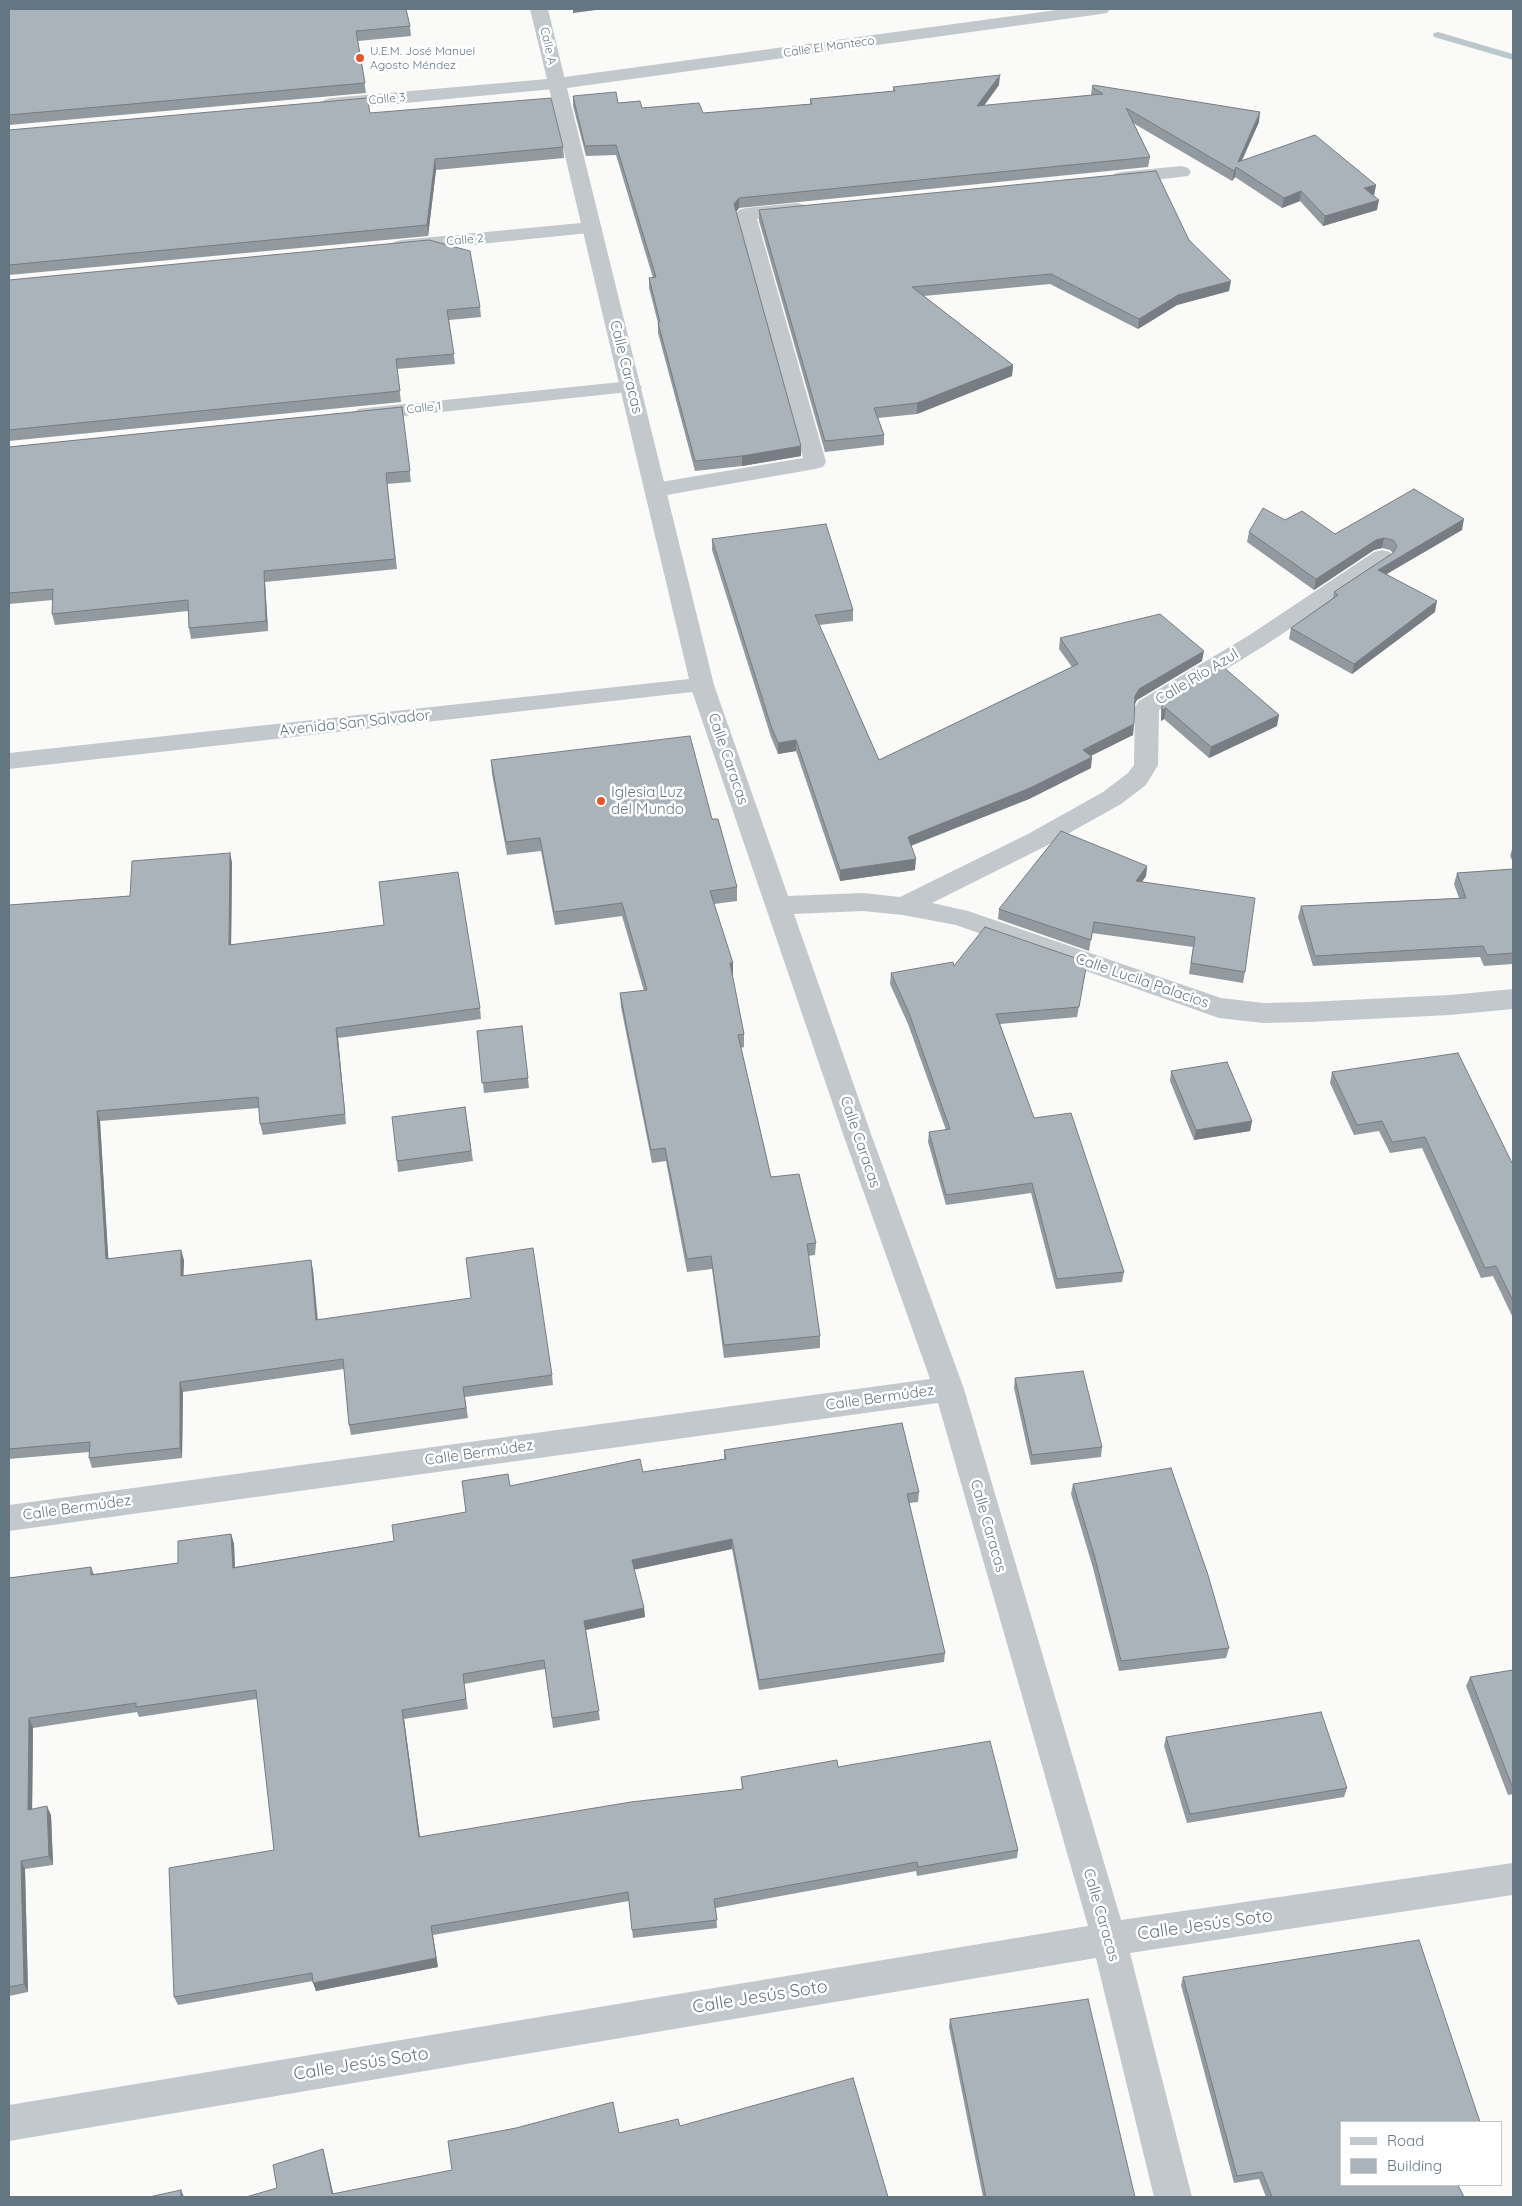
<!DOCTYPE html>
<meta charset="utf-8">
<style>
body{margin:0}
#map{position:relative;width:1522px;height:2206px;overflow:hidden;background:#fafaf8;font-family:Quicksand,sans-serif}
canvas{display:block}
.frame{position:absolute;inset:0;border:10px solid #657683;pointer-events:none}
.legend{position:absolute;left:1340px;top:2121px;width:162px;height:65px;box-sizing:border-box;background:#fff;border:1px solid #c1c8cd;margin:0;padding:6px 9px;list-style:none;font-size:15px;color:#657683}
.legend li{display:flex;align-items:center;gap:10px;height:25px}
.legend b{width:25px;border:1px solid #c1c8cd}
</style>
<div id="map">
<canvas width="1522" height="2206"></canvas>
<div class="frame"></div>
<ul class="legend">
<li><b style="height:6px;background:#c3c8cc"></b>Road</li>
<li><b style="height:14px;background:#aab3b9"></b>Building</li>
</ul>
</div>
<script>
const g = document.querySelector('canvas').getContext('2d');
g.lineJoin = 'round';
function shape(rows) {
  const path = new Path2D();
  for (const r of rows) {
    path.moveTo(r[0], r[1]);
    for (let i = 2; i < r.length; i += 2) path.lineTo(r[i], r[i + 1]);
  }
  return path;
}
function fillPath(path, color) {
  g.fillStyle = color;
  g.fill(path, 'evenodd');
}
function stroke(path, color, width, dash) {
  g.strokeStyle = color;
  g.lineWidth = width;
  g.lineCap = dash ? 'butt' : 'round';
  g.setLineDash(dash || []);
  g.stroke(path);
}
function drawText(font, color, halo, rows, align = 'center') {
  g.font = font + ' Quicksand,sans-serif';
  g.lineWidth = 5;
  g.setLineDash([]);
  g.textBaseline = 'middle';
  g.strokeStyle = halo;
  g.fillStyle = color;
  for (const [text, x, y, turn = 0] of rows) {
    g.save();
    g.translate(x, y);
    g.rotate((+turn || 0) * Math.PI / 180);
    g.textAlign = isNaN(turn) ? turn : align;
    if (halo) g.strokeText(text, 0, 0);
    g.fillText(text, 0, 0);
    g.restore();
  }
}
fillPath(shape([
 [1438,32,1513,54,1513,60,1434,37,1433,35,1434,33,1438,32]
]), '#bbc7cb');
fillPath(shape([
 [530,9,548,9,566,84,564,88,331,110,324,108,322,104,324,100,331,98,547,79,530,9],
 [1181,166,1188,168,1191,172,1188,176,1121,184,1114,182,1111,178,1114,174,1121,172,1181,166],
 [797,203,804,205,807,209,804,213,757,219,826,462,823,467,815,469,655,497,647,495,644,490,647,485,655,483,803,458,736,214,739,210,746,208,797,203],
 [592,222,599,224,602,228,599,232,401,252,394,250,391,246,394,242,401,240,592,222],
 [631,381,638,383,642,387,638,391,366,420,358,419,355,414,358,409,366,408,631,381],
 [1382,550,1390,552,1393,557,1390,562,1264,646,1159,710,1158,765,1146,785,1121,804,1046,846,932,903,968,911,1221,998,1263,1003,1308,1002,1450,995,1513,989,1513,1009,1450,1015,1308,1022,1263,1023,1219,1018,956,925,903,915,863,911,794,914,871,1134,964,1389,1121,1920,1513,1863,1513,1895,1130,1953,1192,2197,1154,2197,1096,1958,9,2141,9,2105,1088,1926,938,1403,9,1531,9,1505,930,1379,843,1134,690,685,694,680,702,677,710,680,714,685,788,896,863,893,900,897,1028,834,1103,792,1128,773,1134,765,1135,707,1139,701,1248,636,1374,552,1382,550]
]), '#c3c8cc');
fillPath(shape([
 [1064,9,1110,9,1107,13,1101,14,567,88,714,685,710,690,9,769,9,753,689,679,548,84,550,80,557,78,1064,9]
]), '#c3c8cc');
fillPath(shape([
 [9,9,410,26,411,36,358,41,366,93,9,125],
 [999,85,984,106,1091,95,1092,87,1259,122,1242,161,1376,185,1374,195,1373,195,1377,210,1323,226,1300,201,1282,208,1235,177,1232,181,1133,123,1150,157,1148,167,739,208,736,212,801,456,742,466,695,471,658,333,658,323,649,288,649,278,653,278,616,155,586,156,573,106,573,96,618,103,642,108,703,113,810,104,810,99,893,91,893,87],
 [370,113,563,147,564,158,436,170,428,236,9,275,9,130],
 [759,210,1189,240,1229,291,1177,305,1138,329,1050,284,924,296,1013,365,1012,376,917,414,878,418,884,435,884,445,825,452,759,221],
 [9,280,480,307,481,317,449,320,455,364,397,369,401,402,9,441],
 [402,407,411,482,387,484,397,569,265,582,268,631,191,639,189,628,188,611,55,625,52,614,53,600,9,604,9,447],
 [1285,520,1335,534,1462,530,1387,574,1435,612,1352,674,1289,639,1291,628,1333,598,1334,592,1393,553,1390,550,1382,548,1374,550,1314,590,1247,542,1249,532],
 [712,539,853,610,853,621,819,625,879,760,1072,667,1059,649,1060,638,1202,661,1137,700,1134,705,1133,735,1091,756,1091,768,1029,799,911,846,915,870,840,881,796,751,778,754,771,737,712,550],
 [1162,701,1277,726,1209,758,1164,719,1161,721,1161,711],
 [491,760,712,819,737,887,737,901,714,904,733,976,732,976,744,1034,744,1047,741,1048,771,1177,816,1243,815,1255,808,1256,820,1336,820,1348,724,1358,712,1269,687,1272,666,1161,652,1163,621,1007,620,993,644,991,622,916,555,925,541,851,507,855,492,774],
 [1513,846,1513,862,1510,856],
 [230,853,232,863,231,944,480,1008,481,1019,338,1038,346,1124,263,1135,260,1124,259,1108,100,1121,108,1258,184,1260,183,1276,313,1270,318,1320,552,1375,553,1385,465,1397,468,1418,351,1435,349,1425,344,1369,183,1392,182,1458,92,1468,89,1458,89,1452,9,1459,9,905,130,896],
 [1147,866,1146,876,1142,882,1245,972,1243,983,1189,974,1193,947,1092,933,1089,951,998,919,999,909],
 [1513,869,1513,964,1484,966,1480,957,1313,966,1298,917,1301,906,1459,898,1454,884,1457,873],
 [891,973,1085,973,1077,1017,1000,1024,1034,1118,1124,1272,1122,1282,1056,1289,1031,1193,946,1205,928,1142,929,1132,946,1130,908,1024,890,984],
 [522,1026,529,1088,484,1093,477,1031],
 [1171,1071,1252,1121,1250,1131,1194,1140,1170,1081],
 [1332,1072,1513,1163,1513,1318,1493,1276,1481,1278,1422,1148,1390,1153,1379,1131,1354,1135,1330,1083],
 [465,1107,473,1161,398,1172,397,1161],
 [1015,1378,1102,1447,1101,1457,1031,1465,1014,1388],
 [724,1450,919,1492,918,1502,909,1503,945,1653,944,1662,759,1690,732,1549,634,1569,644,1608,645,1617,586,1630,600,1720,553,1728,545,1669,464,1684,468,1709,404,1719,420,1837,742,1789,741,1777,838,1767,1018,1850,1017,1858,917,1876,916,1871,716,1908,717,1928,633,1938,629,1901,433,1935,438,1967,316,1991,313,1981,178,2005,174,1997,274,1850,257,1699,139,1717,137,1712,33,1728,32,1809,51,1815,53,1865,25,1869,28,1992,9,1996,9,1578,91,1567,94,1574,178,1563,231,1534,234,1544,235,1567,394,1541,466,1512,510,1486,643,1472,724,1459],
 [1073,1484,1229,1648,1226,1658,1119,1671,1093,1568,1071,1494],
 [1513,1670,1513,1794,1508,1795,1466,1686,1470,1677],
 [1166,1737,1347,1788,1344,1797,1187,1823,1164,1746],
 [1183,1977,1341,2122,1464,2197,1266,2197,1259,2179,1234,2183,1181,1985],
 [950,2019,1135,2197,983,2197,949,2027]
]), '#929a9f');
fillPath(shape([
 [573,9,604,9,573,13],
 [1000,75,999,85,976,116,977,106],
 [1260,112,1259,122,1238,168,1238,162],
 [435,159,436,170,428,236,427,225],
 [1236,167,1235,177,1232,181,1234,171],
 [1376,185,1374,195,1362,198,1364,188],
 [1301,191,1300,201,1282,208,1284,198],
 [739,198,739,208,734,214,734,204],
 [1379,200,1377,210,1323,226,1325,216],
 [1231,281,1229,291,1177,305,1138,329,1139,319,1178,295],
 [1013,365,1012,376,917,414,917,403],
 [801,446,801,456,742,466,742,456],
 [1464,519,1462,530,1376,580,1378,570],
 [1384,538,1382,548,1374,550,1314,590,1316,579,1376,540],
 [264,571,265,582,268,631,266,621],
 [1437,601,1435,612,1352,674,1354,664],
 [1204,651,1202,661,1137,700,1133,707,1135,696,1139,689],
 [1166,708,1164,719,1161,721,1162,710],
 [1279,715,1277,726,1209,758,1211,747],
 [1134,724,1133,735,1082,760,1083,750],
 [796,740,796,751,778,754,778,743],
 [1092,757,1091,768,1029,799,907,847,908,837],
 [230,853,232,863,231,955,229,945],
 [916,859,915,870,840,881,840,870],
 [1147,866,1146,876,1134,892,1136,881],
 [730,963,733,963,733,976,730,976],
 [336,1028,338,1038,346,1124,345,1114],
 [97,1111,100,1121,109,1269,106,1259],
 [1252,1121,1250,1131,1194,1140,1196,1130],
 [181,1250,184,1260,183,1287,181,1276],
 [311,1260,313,1270,318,1330,316,1320],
 [180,1382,183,1392,182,1458,180,1448],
 [231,1534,234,1544,235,1577,233,1568],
 [732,1539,732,1549,633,1570,632,1560],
 [644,1608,645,1617,585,1630,584,1621],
 [402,1710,404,1719,421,1846,419,1837],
 [29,1718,33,1728,32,1819,28,1810],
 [47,1806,51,1815,53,1865,49,1856],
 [21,1861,25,1869,28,1992,24,1984],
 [431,1926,438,1967,316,1991,313,1983],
 [323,2149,325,2157,334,2197,332,2194],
 [181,2190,184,2197,181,2197]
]), '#777d82');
const building = shape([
 [9,9,406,9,410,26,356,31,365,83,9,115,9,9],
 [1000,75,977,106,1103,94,1092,87,1093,85,1260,112,1238,162,1315,135,1376,185,1364,188,1379,200,1325,216,1301,191,1284,198,1236,167,1234,171,1126,108,1150,157,739,198,734,204,801,446,742,456,695,461,658,323,660,322,649,278,656,277,616,145,585,146,573,96,616,92,618,103,640,101,642,108,699,103,703,113,812,104,810,99,895,91,893,87,1000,75],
 [367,98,370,113,551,98,563,147,435,159,427,225,9,265,9,130,367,98],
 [1156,171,1189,240,1231,281,1178,295,1139,319,1051,274,912,287,1013,365,917,403,874,408,884,435,825,441,759,210,1156,171],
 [429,240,470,251,480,307,447,310,454,354,396,359,400,391,9,430,9,280,429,240],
 [402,407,410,471,386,473,395,559,264,571,266,621,189,628,188,600,52,614,53,589,9,593,9,447,402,407],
 [1414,489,1464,519,1378,570,1437,601,1354,664,1291,628,1338,595,1334,592,1393,553,1397,546,1393,540,1384,538,1376,540,1316,579,1249,532,1263,508,1285,520,1302,511,1335,534,1414,489],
 [826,524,853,610,815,615,879,760,1078,664,1060,638,1160,614,1204,651,1139,689,1135,696,1134,724,1083,750,1092,757,1030,788,908,837,916,859,840,870,796,740,778,743,771,726,712,539,826,524],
 [1221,665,1279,715,1211,747,1166,708,1162,710,1162,701,1221,665],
 [690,736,712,819,718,819,737,887,710,891,733,963,730,963,744,1034,738,1035,771,1177,799,1174,816,1243,807,1244,820,1336,724,1345,711,1256,687,1259,665,1148,651,1150,620,993,647,990,622,903,554,912,540,838,506,842,491,760,690,736],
 [1061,831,1147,866,1136,881,1255,898,1245,972,1191,963,1195,937,1094,922,1091,940,999,909,1061,831],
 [230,853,229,945,384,925,379,882,458,872,480,1008,336,1028,345,1114,260,1124,258,1097,97,1111,106,1259,181,1250,181,1276,311,1260,316,1320,471,1298,466,1258,533,1248,552,1375,463,1387,466,1408,349,1425,343,1359,180,1382,180,1448,89,1458,90,1442,9,1449,9,905,130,896,132,861,230,853],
 [1513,869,1513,953,1487,955,1483,946,1315,956,1301,906,1466,898,1457,873,1513,869],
 [985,927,1087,962,1079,1007,996,1014,1034,1118,1071,1113,1124,1272,1057,1279,1032,1183,946,1195,929,1132,950,1129,909,1013,891,973,953,962,954,966,985,927],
 [522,1026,528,1078,482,1083,477,1031,522,1026],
 [1458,1053,1512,1163,1513,1163,1513,1301,1496,1266,1485,1268,1425,1137,1392,1142,1382,1121,1357,1125,1332,1072,1458,1053],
 [1227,1062,1252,1121,1196,1130,1171,1071,1227,1062],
 [465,1107,471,1151,397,1161,392,1117,465,1107],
 [1083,1371,1102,1447,1032,1455,1015,1378,1083,1371],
 [902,1423,919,1492,907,1494,945,1653,759,1680,732,1539,632,1560,644,1608,584,1621,599,1711,552,1718,544,1660,463,1674,466,1699,402,1710,419,1837,631,1802,743,1789,741,1777,837,1760,838,1767,990,1741,1018,1850,918,1867,917,1862,714,1899,717,1920,632,1930,628,1892,431,1926,436,1958,313,1983,312,1973,174,1997,169,1868,274,1850,256,1690,136,1707,136,1703,29,1718,28,1810,47,1806,49,1856,21,1861,24,1984,9,1987,9,1578,91,1567,91,1575,178,1563,178,1541,231,1534,233,1568,394,1541,392,1525,466,1512,462,1481,508,1474,510,1486,640,1459,643,1472,726,1459,724,1450,902,1423],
 [1171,1468,1208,1575,1229,1648,1121,1661,1095,1558,1073,1484,1171,1468],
 [1513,1670,1513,1786,1512,1786,1470,1677,1513,1670],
 [1321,1712,1347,1788,1190,1814,1166,1737,1321,1712],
 [1419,1940,1480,2122,1341,2122,1341,2185,1458,2185,1464,2197,1272,2197,1262,2172,1237,2176,1183,1977,1419,1940],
 [1088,1999,1135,2197,986,2197,950,2019,1088,1999],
 [853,2078,888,2197,246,2197,277,2188,273,2165,323,2149,332,2194,452,2170,448,2141,516,2128,613,2102,619,2133,678,2119,680,2126,853,2078],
 [181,2190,181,2197,149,2197,181,2190]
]);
fillPath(building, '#aab3b9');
stroke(building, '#777d82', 1);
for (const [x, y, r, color] of [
 [360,58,5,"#e4572e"],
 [601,801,5,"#e4572e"]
]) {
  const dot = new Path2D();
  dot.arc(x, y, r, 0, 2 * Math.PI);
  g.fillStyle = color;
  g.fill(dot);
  stroke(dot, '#fff', 2);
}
drawText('12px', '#657683', '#fff', [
 ["Calle A",548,46,77],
 ["Calle El Manteco",829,47,-8],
 ["Calle 3",387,99,-5],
 ["Calle 2",465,240,-5],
 ["Calle 1",424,408,-6]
]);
drawText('12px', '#657683', '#fff', [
 ["U.E.M. José Manuel",370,51],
 ["Agosto Méndez",370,65]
], 'left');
drawText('15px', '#657683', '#fff', [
 ["Calle Caracas",626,367,76],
 ["Calle Río Azul",1197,677,-31],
 ["Avenida San Salvador",355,723,-6],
 ["Calle Caracas",728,759,71],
 ["Calle Lucila Palacios",1142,981,19],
 ["Calle Caracas",860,1142,71],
 ["Calle Bermúdez",880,1398,-8],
 ["Calle Bermúdez",479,1453,-8],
 ["Calle Bermúdez",77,1508,-8],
 ["Calle Caracas",988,1526,74],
 ["Calle Caracas",1101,1915,74]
]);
drawText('15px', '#657683', '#fff', [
 ["Iglesia Luz",611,792],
 ["del Mundo",611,809]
], 'left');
drawText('18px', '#657683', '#fff', [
 ["Calle Jesús Soto",1205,1925,-8],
 ["Calle Jesús Soto",760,1997,-9],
 ["Calle Jesús Soto",361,2064,-9]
]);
</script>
